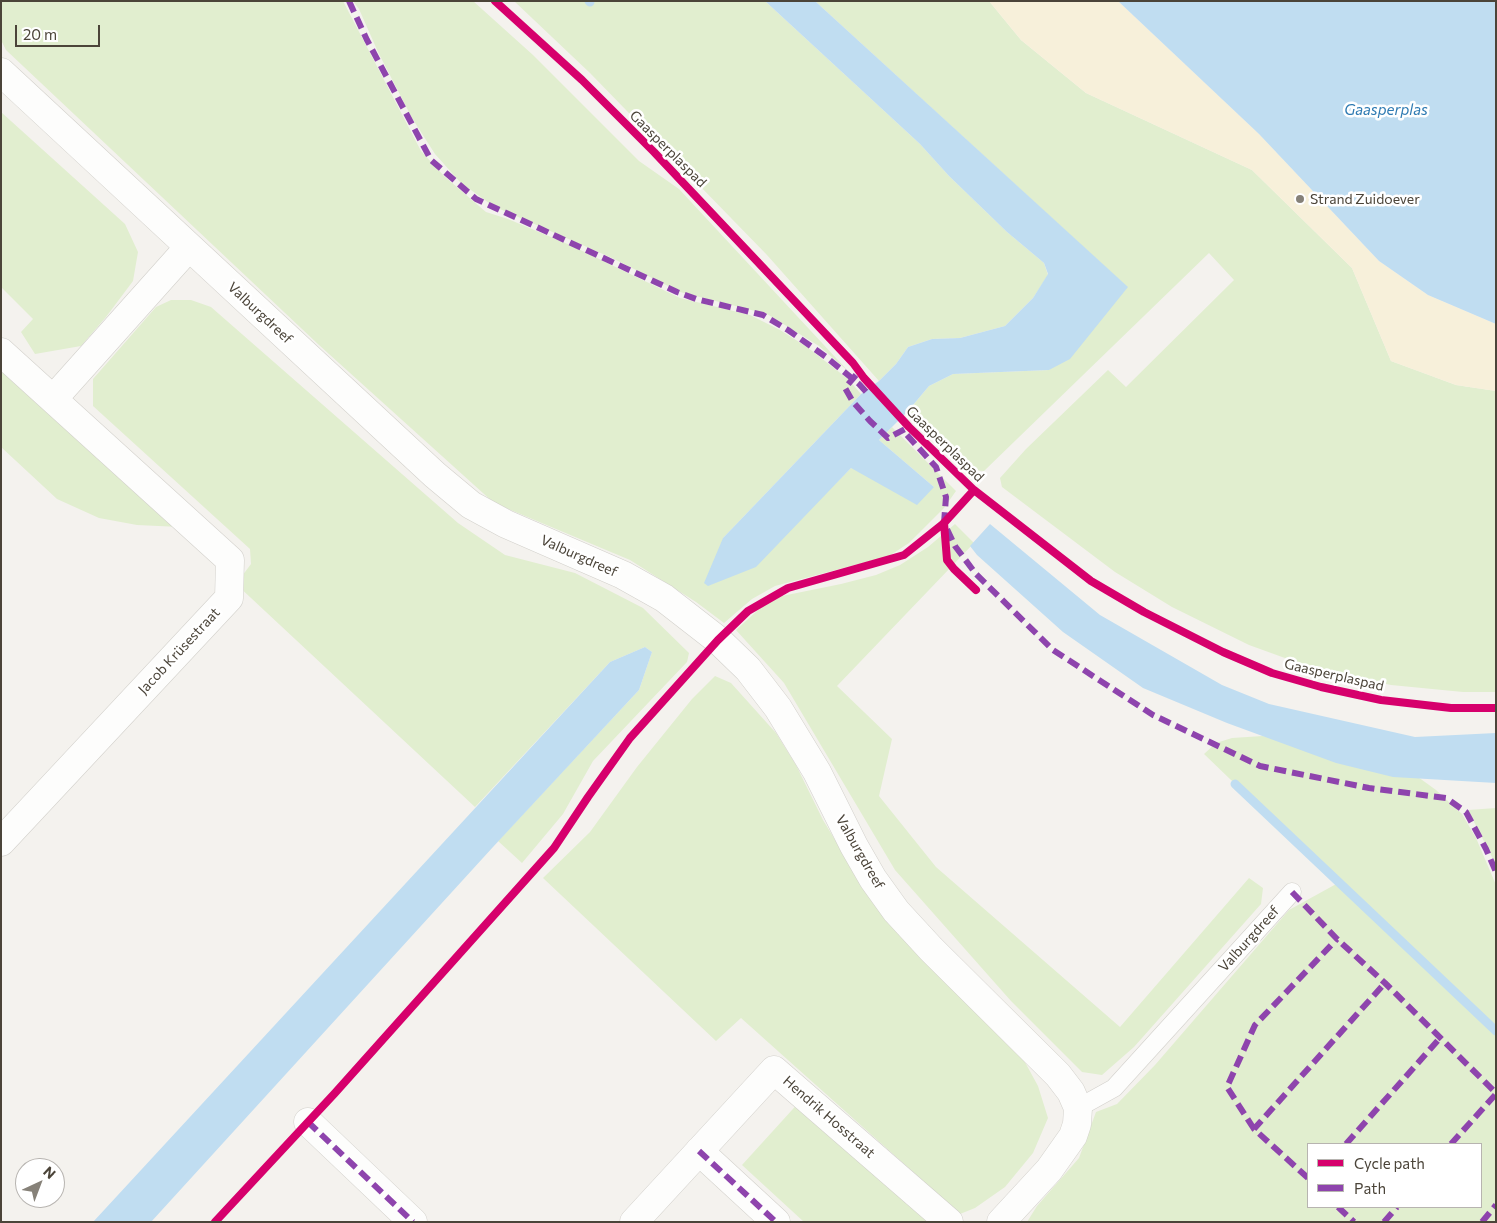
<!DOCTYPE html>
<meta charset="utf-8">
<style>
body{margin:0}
#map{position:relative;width:1497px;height:1223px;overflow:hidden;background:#f4f2ee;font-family:Commissioner,sans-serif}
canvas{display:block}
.frame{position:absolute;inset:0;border:2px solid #4b4439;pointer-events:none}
.legend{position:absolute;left:1307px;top:1143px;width:175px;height:65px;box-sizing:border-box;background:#fff;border:1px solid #b7b4b0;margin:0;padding:6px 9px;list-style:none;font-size:15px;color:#4b4439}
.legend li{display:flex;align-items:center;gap:10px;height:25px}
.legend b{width:25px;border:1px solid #b7b4b0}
.north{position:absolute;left:15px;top:1158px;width:50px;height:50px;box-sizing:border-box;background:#fff;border:1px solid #b7b4b0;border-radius:50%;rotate:43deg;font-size:14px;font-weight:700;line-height:20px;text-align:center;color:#4b4439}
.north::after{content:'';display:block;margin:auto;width:18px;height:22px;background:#868178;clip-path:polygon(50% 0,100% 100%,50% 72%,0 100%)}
.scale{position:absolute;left:15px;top:25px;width:85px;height:22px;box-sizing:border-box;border:2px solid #4b4439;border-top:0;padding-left:6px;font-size:15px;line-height:18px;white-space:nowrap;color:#4b4439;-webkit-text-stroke:4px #fff;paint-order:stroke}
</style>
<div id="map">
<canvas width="1497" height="1223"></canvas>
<div class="frame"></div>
<ul class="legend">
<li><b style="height:6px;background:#d6006c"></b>Cycle path</li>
<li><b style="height:6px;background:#8e44ad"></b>Path</li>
</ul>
<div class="north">N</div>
<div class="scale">20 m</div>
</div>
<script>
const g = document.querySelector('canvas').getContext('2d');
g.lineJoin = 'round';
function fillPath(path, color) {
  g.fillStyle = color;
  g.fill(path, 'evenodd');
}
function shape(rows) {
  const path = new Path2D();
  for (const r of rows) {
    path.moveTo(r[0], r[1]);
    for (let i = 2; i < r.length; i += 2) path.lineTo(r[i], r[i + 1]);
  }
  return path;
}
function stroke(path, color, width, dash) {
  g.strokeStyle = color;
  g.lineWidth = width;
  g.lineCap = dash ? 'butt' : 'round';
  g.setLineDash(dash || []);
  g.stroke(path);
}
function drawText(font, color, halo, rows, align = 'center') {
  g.font = font + ' Commissioner,sans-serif';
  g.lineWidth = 5;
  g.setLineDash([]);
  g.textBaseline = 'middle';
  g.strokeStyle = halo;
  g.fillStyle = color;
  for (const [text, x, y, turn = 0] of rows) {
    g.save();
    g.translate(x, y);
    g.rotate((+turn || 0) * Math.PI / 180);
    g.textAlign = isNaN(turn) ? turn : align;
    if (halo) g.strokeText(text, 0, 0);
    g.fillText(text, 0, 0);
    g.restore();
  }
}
fillPath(shape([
 [1,1,343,1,421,151,444,176,486,212,508,219,570,245,680,298,750,315,780,330,807,347,848,379,861,394,723,538,835,484,851,468,934,487,879,440,892,427,956,491,944,508,909,543,889,556,775,586,752,599,724,623,696,602,630,560,494,503,319,345,6,50,1,40],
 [353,1,473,1,533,55,639,161,679,189,849,372,819,346,767,314,680,292,612,258,493,206,460,182,435,154,412,118,378,52,359,9],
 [514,1,765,1,920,144,949,176,1007,232,1044,263,1048,275,1033,298,1005,326,960,338,932,339,908,347,896,364,879,381,767,255,590,73],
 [815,1,989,1,1021,40,1086,93,1252,170,1352,268,1391,361,1456,385,1496,391,1496,692,1463,692,1391,685,1318,670,1249,645,1172,607,1115,572,1002,487,1000,478,1026,449,1108,370,1126,387,1234,280,1209,253,984,471,972,470,908,411,929,386,953,374,1049,370,1127,287],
 [1,112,125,224,138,252,133,281,106,317,81,346,35,354,21,332,33,319,1,287],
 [171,300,191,300,211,307,458,523,505,555,575,573,643,608,689,653,687,662,593,761,563,814,522,863,498,841,639,690,652,652,645,647,610,662,475,807,236,584,251,564,250,549,93,406,93,379,156,307],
 [1,365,180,527,137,525,99,518,57,499,1,447],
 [955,524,974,543,837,686,892,739,879,796,936,867,1120,1027,1249,878,1263,888,1261,904,1134,1047,1102,1075,1082,1072,1011,1001,895,870,784,683,736,630,768,601,782,596,841,584,876,575,900,565,928,547],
 [715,676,731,683,776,733,796,765,823,820,869,896,1020,1053,1038,1086,1048,1118,1033,1153,1005,1187,975,1208,960,1214,741,1018,716,1041,543,878,590,832,637,767,692,699],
 [1263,736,1418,777,1436,790,1462,814,1476,838,1496,885,1496,1222,1027,1222,1037,1206,1079,1158,1096,1112,1117,1104,1155,1065,1289,910,1338,883,1204,754,1216,743,1232,738],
 [1308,1144,1481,1144,1481,1207,1308,1207],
 [1496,808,1496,865,1468,810],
 [802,1099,932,1222,804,1222,742,1165]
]), '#e1eecf');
fillPath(shape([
 [989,1,1118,1,1259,134,1379,261,1428,295,1496,324,1496,391,1456,385,1391,361,1352,268,1252,170,1086,93,1021,40]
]), '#f7f0da');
fillPath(shape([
 [765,1,815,1,1128,287,1070,359,1049,370,953,374,929,386,908,411,879,440,934,487,917,505,851,468,756,567,708,586,704,583,723,538,861,394,879,381,896,364,908,347,932,339,960,338,1005,326,1033,298,1048,274,1044,263,1007,232,949,176,920,144],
 [1118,1,1496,1,1496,324,1428,295,1379,261,1259,134],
 [990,524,1100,615,1222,685,1269,704,1415,737,1496,733,1496,783,1393,777,1336,763,1227,723,1143,688,1063,632,977,555,970,546],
 [645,647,652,652,639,690,493,847,151,1222,93,1222,610,662]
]), '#c0ddf1');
stroke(shape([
 [589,1,590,2],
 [1235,784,1496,1031]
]), '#c0ddf1', 9);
const lane = shape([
 [1078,1108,1114,1088,1292,892]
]);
const street = shape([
 [1,72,435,475,471,505,506,524,623,575,664,598,718,640,748,669,778,708,817,772,854,846,873,879,896,911,931,949,1058,1075,1071,1092,1078,1108,1077,1124,1073,1136,1049,1170,1001,1222],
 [1,352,230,560,229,598,1,842],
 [54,398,189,247],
 [308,1122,413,1222],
 [699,1151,776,1222],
 [634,1222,774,1070,949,1222]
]);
stroke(lane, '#d2d0cb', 19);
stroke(street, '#d2d0cb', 29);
stroke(lane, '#fdfdfc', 18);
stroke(street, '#fdfdfc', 28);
stroke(shape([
 [349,1,367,40,431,160,476,199,677,292,696,299,763,315,788,330,826,357,859,384,869,395],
 [856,375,845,388,853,402,870,421,888,438,909,427],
 [907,435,936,467,946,497,944,523,955,546,976,574,1053,650,1153,715,1260,766,1369,788,1446,798,1466,812,1486,849,1496,872],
 [1292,892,1337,939,1385,983,1496,1093],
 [308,1122,413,1222],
 [1254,1129,1227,1087,1255,1025,1337,939],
 [1346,1144,1440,1038],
 [1451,1144,1496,1094],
 [699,1151,776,1222],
 [1308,1178,1254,1129,1385,983],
 [1338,1207,1354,1222],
 [1384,1222,1397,1207],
 [1482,1222,1496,1205]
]), '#8e44ad', 6, [12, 6]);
stroke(shape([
 [495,1,582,80,654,152,853,363,864,378,909,427,974,490,1091,581,1144,612,1223,652,1272,673,1321,687,1381,700,1451,708,1496,708],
 [944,523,947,560,954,569,976,590],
 [215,1222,335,1093,554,848,588,797,630,738,718,640,748,611,788,588,904,555,944,523,974,490]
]), '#d6006c', 8);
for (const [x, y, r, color] of [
 [1300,199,5,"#868178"]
]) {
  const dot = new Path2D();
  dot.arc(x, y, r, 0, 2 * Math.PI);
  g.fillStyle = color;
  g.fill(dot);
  stroke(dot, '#fff', 2);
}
drawText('14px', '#4b4439', '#fff', [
 ["Gaasperplaspad",668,149,45],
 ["Valburgdreef",260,313,43],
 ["Gaasperplaspad",945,444,44],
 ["Valburgdreef",579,556,24],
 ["Jacob Krüsestraat",179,651,-47],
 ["Gaasperplaspad",1334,675,13],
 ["Valburgdreef",860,852,60],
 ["Valburgdreef",1249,939,-48],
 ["Hendrik Hosstraat",829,1117,41]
]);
drawText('14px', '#4b4439', '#fff', [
 ["Strand Zuidoever",1310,199]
], 'left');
drawText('italic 15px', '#2e7ab2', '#fff', [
 ["Gaasperplas",1386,110]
]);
</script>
